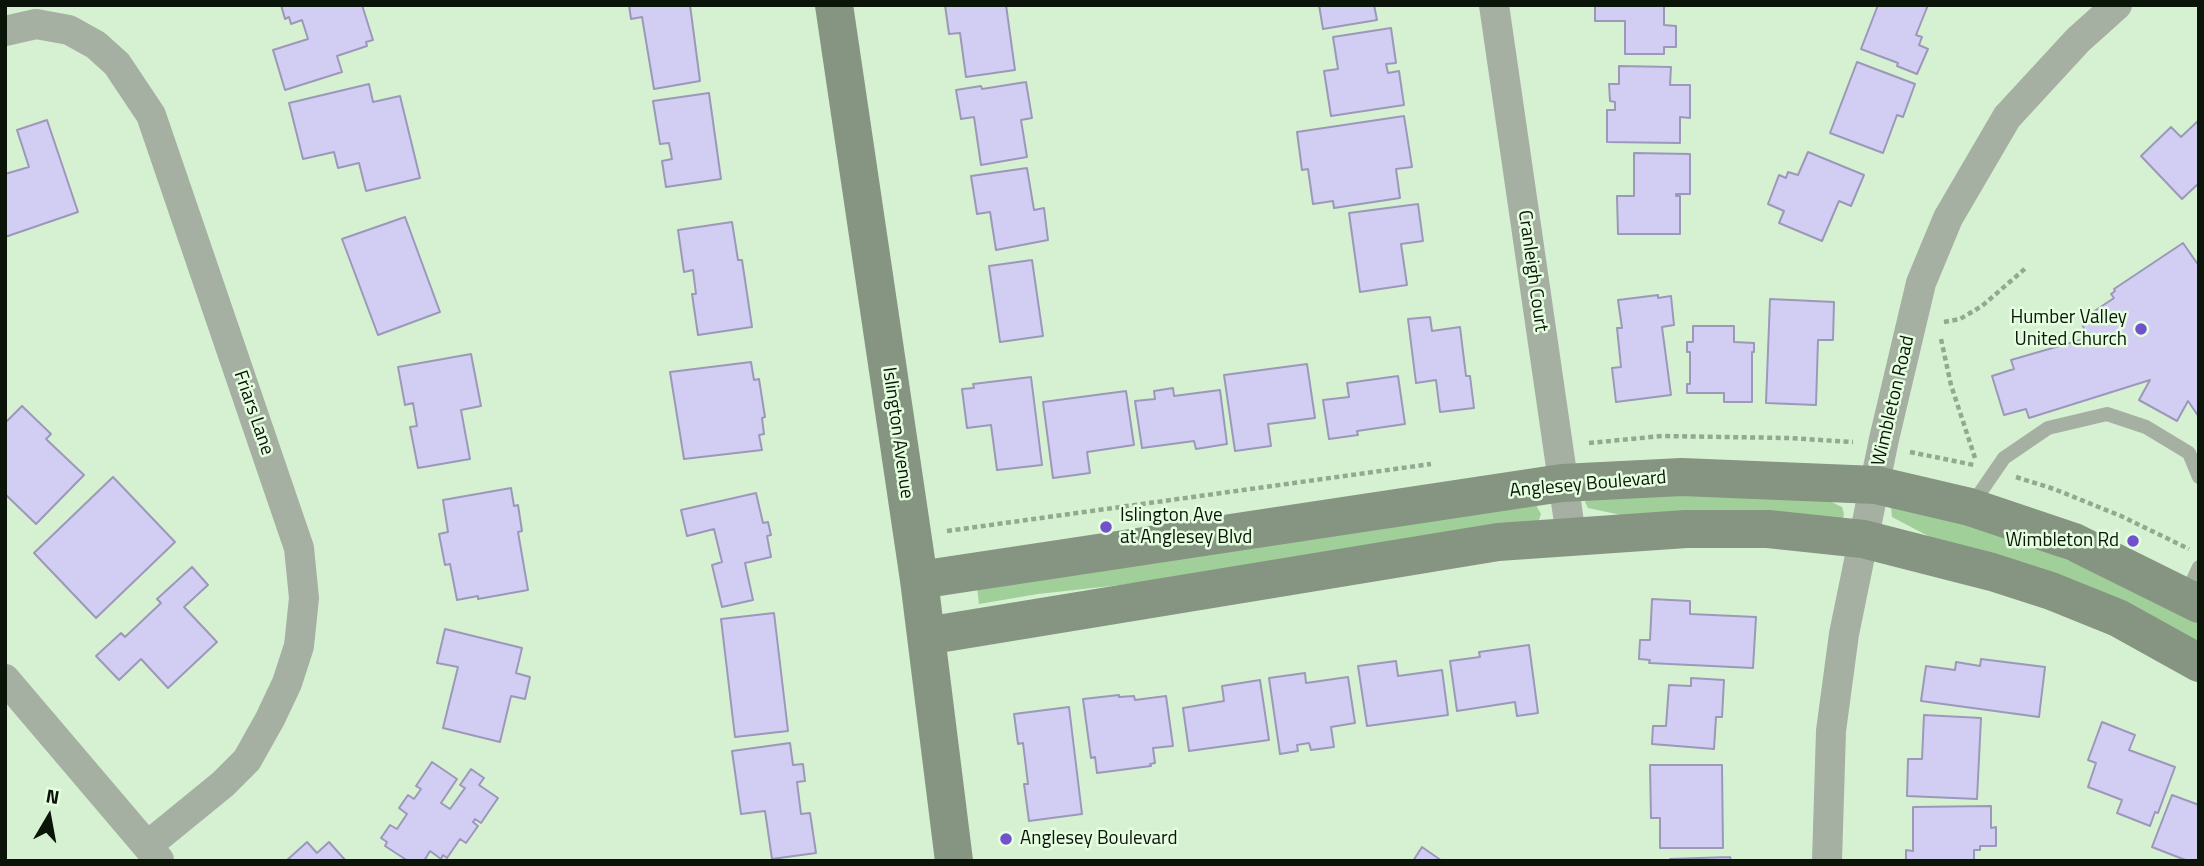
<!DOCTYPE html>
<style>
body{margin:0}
#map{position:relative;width:2204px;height:866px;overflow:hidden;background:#d6f1d2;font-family:"Titillium Web",sans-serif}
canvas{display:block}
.frame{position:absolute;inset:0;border:7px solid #0b1409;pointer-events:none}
.north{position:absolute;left:14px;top:782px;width:70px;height:70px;-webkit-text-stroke:5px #e4fedf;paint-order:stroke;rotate:10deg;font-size:19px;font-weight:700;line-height:28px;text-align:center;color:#0b1409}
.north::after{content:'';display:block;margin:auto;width:24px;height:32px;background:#0b1409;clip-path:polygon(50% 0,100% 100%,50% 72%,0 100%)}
</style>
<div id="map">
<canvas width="2204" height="866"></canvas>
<div class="frame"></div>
<div class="north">N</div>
</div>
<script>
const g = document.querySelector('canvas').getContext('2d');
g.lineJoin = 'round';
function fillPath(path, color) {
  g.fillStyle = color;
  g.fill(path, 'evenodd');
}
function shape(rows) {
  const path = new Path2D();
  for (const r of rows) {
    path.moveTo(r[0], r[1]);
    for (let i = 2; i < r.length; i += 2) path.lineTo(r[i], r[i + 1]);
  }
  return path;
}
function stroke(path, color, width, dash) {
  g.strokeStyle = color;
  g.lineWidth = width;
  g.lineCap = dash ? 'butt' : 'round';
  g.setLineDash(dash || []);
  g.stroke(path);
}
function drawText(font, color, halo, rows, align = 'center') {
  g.font = font + ' "Titillium Web",sans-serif';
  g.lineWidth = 5;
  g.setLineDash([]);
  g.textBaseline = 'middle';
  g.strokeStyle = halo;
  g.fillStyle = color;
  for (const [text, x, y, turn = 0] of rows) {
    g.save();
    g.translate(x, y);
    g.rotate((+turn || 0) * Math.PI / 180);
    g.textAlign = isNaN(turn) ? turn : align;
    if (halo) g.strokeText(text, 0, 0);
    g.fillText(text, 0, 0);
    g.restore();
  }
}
fillPath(shape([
 [1591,494,1823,498,1842,507,1844,514,1843,518,1630,517,1588,508,1585,502],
 [1536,505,1541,514,1537,526,1120,585,1038,594,979,604,977,586],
 [1891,507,1953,514,2199,613,2199,645,1930,537,1892,517]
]), '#a1cf99');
const building = shape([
 [281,5,362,5,373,40,366,42,367,46,337,56,342,72,285,90,273,50,308,39,302,20,291,24,289,17,285,19,281,5],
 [629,5,690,5,700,81,654,89,642,17,631,19,629,5],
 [945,5,1006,5,1015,70,966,77,960,33,949,34,945,5],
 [1319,5,1374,5,1377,20,1323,29,1319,5],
 [1595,5,1664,5,1664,25,1676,26,1676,47,1664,47,1664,54,1625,54,1625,21,1595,21,1595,5],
 [1878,5,1928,5,1916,35,1922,37,1919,45,1928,49,1917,74,1897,66,1898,63,1861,49,1878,5],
 [1391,28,1396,63,1386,64,1388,73,1399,71,1404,105,1331,116,1324,71,1338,69,1333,37,1391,28],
 [1857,62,1915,84,1903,117,1897,115,1883,153,1830,133,1857,62],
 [1619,66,1671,67,1670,85,1690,85,1690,118,1680,117,1680,143,1607,142,1607,110,1615,110,1615,102,1610,101,1609,84,1619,84,1619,66],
 [1026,82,1032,118,1021,120,1027,157,981,165,974,117,961,119,956,90,981,86,982,89,1026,82],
 [369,84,373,102,400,96,420,178,366,191,359,163,338,168,334,152,303,159,289,103,369,84],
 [709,93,721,179,666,187,662,161,672,159,669,143,660,144,653,101,709,93],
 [1404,116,1412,167,1396,169,1400,198,1334,208,1333,201,1313,204,1308,169,1302,170,1297,132,1404,116],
 [47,120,78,212,5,237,5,174,29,167,17,130,47,120],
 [2199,120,2199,183,2182,199,2141,156,2171,127,2181,137,2199,120],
 [1808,152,1864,175,1851,206,1839,201,1822,241,1779,223,1784,211,1768,204,1779,175,1786,178,1788,172,1798,175,1808,152],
 [1634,153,1690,154,1690,194,1676,194,1676,196,1680,196,1680,234,1618,234,1617,196,1634,196,1634,153],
 [1027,168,1034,210,1044,208,1048,240,996,250,990,212,977,214,971,176,1027,168],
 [1418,204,1423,241,1401,244,1407,285,1360,292,1349,213,1418,204],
 [405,217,440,312,378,335,342,239,405,217],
 [732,222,738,260,742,260,752,327,698,335,692,294,696,294,693,270,684,272,678,230,732,222],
 [2183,243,2199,266,2199,417,2188,401,2177,421,2139,400,2150,380,2029,418,2026,409,2004,415,1992,376,2014,369,2011,360,2087,338,2081,320,2114,298,2111,294,2115,291,2114,289,2183,243],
 [1032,260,1043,336,1000,342,989,266,1032,260],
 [1658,295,1658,298,1671,296,1674,325,1662,327,1671,395,1616,402,1612,368,1621,367,1617,328,1622,328,1618,300,1658,295],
 [1770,299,1834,302,1833,340,1818,340,1816,405,1766,403,1770,299],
 [1430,317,1432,331,1460,327,1466,376,1470,376,1474,408,1440,412,1436,380,1416,383,1408,319,1430,317],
 [1693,326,1734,326,1734,342,1754,343,1754,352,1752,352,1752,402,1724,402,1724,393,1687,393,1687,384,1690,384,1690,352,1687,352,1687,342,1693,342,1693,326],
 [471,354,481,406,461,410,470,459,418,468,410,427,417,426,413,403,405,405,398,367,471,354],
 [751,362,754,380,759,379,765,417,762,418,764,434,759,435,762,450,684,459,670,372,751,362],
 [1307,364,1315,418,1268,424,1271,446,1235,451,1224,375,1307,364],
 [1398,376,1405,424,1357,431,1358,435,1329,439,1323,400,1349,397,1347,383,1398,376],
 [1031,377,1042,465,997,470,991,425,967,428,962,389,974,388,973,384,1031,377],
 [1173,388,1174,396,1220,390,1227,444,1196,449,1194,441,1142,448,1135,401,1155,399,1154,391,1173,388],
 [1126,391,1134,445,1087,452,1090,473,1053,478,1043,402,1126,391],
 [22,406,51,434,46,439,84,475,36,524,5,494,5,423,22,406],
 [113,477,175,542,96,618,34,553,113,477],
 [511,488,514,506,518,505,522,531,518,532,528,590,478,599,478,596,457,600,450,564,445,565,439,534,448,532,443,500,511,488],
 [756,493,763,523,768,522,771,535,767,536,771,557,745,563,753,600,722,607,712,565,722,562,714,529,687,536,681,510,756,493],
 [192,567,208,585,184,607,217,642,168,688,141,659,119,680,96,656,121,633,125,637,161,603,157,599,192,567],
 [1652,599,1690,601,1690,614,1756,617,1753,668,1649,663,1650,660,1639,659,1640,640,1650,640,1652,599],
 [774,613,788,731,735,737,721,619,774,613],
 [445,629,522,648,516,673,530,677,525,699,511,696,500,742,443,728,458,667,437,663,445,629],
 [1529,645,1538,713,1517,716,1515,702,1457,711,1450,661,1480,657,1479,652,1529,645],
 [1981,659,2045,667,2039,717,1921,701,1926,666,1955,670,1956,662,1980,666,1981,659],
 [1396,661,1398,676,1442,670,1448,715,1367,726,1358,666,1396,661],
 [1305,673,1306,683,1348,677,1355,723,1331,727,1334,747,1311,750,1309,743,1297,745,1298,751,1280,754,1269,678,1305,673],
 [1691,678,1724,680,1722,717,1716,717,1714,749,1652,744,1653,726,1666,726,1669,685,1691,686,1691,678],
 [1260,680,1269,740,1189,751,1183,708,1224,701,1222,686,1260,680],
 [1119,695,1119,697,1134,696,1135,700,1166,696,1173,746,1153,748,1155,763,1150,764,1151,766,1097,773,1095,757,1091,758,1083,699,1119,695],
 [1069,707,1082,814,1029,821,1024,784,1028,784,1023,743,1018,744,1014,714,1069,707],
 [1924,715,1981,718,1977,799,1907,796,1908,759,1922,759,1924,715],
 [2102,722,2135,735,2129,750,2175,767,2158,813,2155,812,2150,826,2117,813,2122,800,2088,787,2096,763,2088,760,2102,722],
 [790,743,793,765,803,764,805,781,797,782,801,814,810,813,816,853,772,859,765,811,741,814,732,751,790,743],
 [432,762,457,779,441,803,450,809,465,788,460,785,471,769,484,778,479,785,498,798,481,823,475,819,473,822,478,826,466,843,460,839,447,858,443,855,441,859,430,851,424,861,408,861,385,846,387,842,381,838,390,825,397,829,407,814,399,808,408,795,414,799,421,789,416,786,432,762],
 [1650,765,1722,765,1723,848,1660,848,1660,818,1651,818,1650,765],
 [2172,795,2199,805,2199,861,2188,861,2152,847,2172,795],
 [1991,806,1991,828,1996,827,1996,846,1980,846,1980,850,1974,850,1974,861,1906,861,1906,850,1913,851,1913,807,1991,806],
 [307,842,317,853,329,842,346,861,286,861,307,842],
 [1422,847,1442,861,1413,861,1422,847],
 [1730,857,1731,861,1670,861,1670,859,1730,857]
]);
fillPath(building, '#d2cef3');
stroke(building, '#9c98ba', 2);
stroke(shape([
 [1944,322,1960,319,1982,306,2027,267],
 [1941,339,1951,385,1975,458],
 [1589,443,1662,436,1788,438,1853,442],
 [1910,452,1974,465],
 [2016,477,2054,489,2121,516,2189,549],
 [947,531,1431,464]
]), '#93a890', 4.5, [5, 3.5]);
stroke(shape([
 [1971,506,2004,458,2048,428,2107,414,2146,427,2189,453,2199,477],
 [2186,595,2199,567]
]), '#a5b0a3', 14);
stroke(shape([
 [1494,5,1571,536],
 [5,31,36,24,69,30,96,45,117,64,151,115,299,548,304,598,299,646,287,683,270,719,247,760,223,784,147,846],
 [5,679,159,860],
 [1827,861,1831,731,1844,634,1884,439,1921,283,1948,218,2007,117,2078,40,2117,5]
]), '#a5b0a3', 30);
stroke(shape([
 [834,5,919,580,954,861],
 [919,580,1562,483,1682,477,1876,485,1970,507,2074,542,2199,604],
 [926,636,1498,542,1686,529,1768,529,1863,539,1992,572,2051,591,2118,618,2199,663]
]), '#859582', 38);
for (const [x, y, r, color] of [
 [2141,329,7,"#7152cc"],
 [1106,527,7,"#7152cc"],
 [2133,541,7,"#7152cc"],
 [1006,839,7,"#7152cc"]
]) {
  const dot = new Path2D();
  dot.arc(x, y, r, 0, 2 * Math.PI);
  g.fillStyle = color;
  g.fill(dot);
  stroke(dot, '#e4fedf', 2.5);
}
drawText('19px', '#0b1409', '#e4fedf', [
 ["Cranleigh Court",1532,271,82],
 ["Wimbleton Road",1894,401,-77],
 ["Friars Lane",253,413,71],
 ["Islington Avenue",897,433,82],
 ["Anglesey Boulevard",1588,485,-5]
]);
drawText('19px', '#0b1409', '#e4fedf', [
 ["Humber Valley",2127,318],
 ["United Church",2127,340],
 ["Islington Ave",1120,516,"left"],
 ["at Anglesey Blvd",1120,538,"left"],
 ["Wimbleton Rd",2119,541],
 ["Anglesey Boulevard",1020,839,"left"]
], 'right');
</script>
